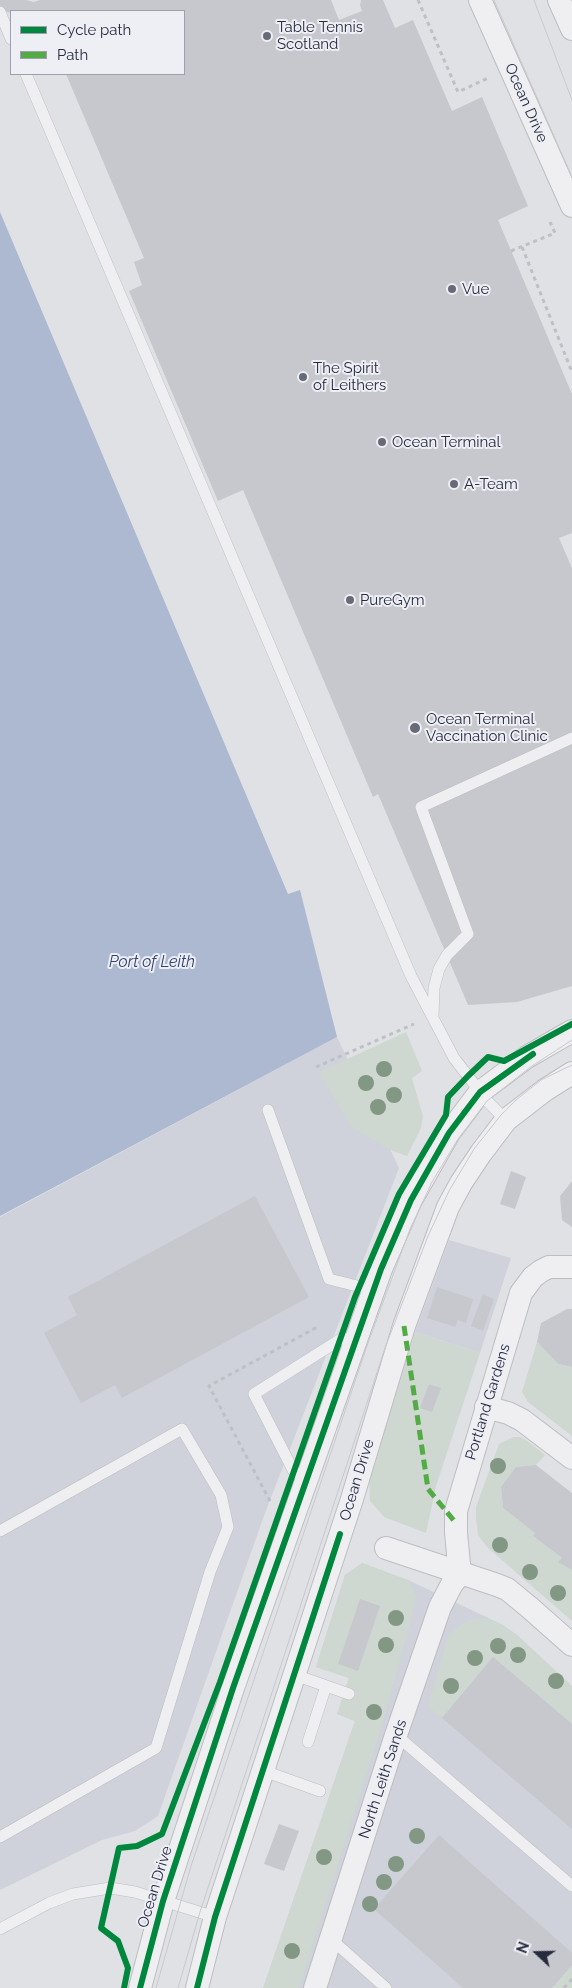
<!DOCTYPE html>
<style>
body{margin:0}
#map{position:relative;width:572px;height:1988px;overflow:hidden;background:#dfe1e5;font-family:Raleway,sans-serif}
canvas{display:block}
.legend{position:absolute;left:10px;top:10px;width:175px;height:65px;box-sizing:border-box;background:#edeff5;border:1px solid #9ea1ac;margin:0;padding:6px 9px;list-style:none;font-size:15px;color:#272b3e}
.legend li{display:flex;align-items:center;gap:10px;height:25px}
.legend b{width:25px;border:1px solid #9ea1ac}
.north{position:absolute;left:512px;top:1928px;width:50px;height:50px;-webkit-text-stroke:4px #edeff5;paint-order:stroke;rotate:291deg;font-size:14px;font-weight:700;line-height:20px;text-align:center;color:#272b3e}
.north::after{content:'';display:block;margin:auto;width:18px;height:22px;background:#272b3e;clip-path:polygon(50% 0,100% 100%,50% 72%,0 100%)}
</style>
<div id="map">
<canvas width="572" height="1988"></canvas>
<ul class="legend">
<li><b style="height:6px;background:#00873e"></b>Cycle path</li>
<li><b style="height:6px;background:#53ab46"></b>Path</li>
</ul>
<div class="north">N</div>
</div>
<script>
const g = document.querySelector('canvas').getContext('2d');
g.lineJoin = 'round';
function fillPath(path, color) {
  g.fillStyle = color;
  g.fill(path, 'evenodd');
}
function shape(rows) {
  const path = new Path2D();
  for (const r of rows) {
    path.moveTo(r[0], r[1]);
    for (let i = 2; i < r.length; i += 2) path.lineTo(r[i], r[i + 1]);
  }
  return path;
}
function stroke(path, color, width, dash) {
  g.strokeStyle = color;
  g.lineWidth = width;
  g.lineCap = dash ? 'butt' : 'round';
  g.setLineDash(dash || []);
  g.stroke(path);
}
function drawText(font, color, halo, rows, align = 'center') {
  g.font = font + ' Raleway,sans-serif';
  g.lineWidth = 4;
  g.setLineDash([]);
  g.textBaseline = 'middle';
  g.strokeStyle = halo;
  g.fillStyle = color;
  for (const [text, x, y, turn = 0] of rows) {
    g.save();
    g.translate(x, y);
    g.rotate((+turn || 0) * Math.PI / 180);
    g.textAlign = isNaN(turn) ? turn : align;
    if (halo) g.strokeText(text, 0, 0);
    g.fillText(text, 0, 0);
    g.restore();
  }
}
fillPath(shape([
 [337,1037,399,1168,265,1513,158,1816,135,1831,102,1840,0,1890,0,1217],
 [449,1240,511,1258,480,1353,415,1332],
 [362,1563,408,1580,503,1625,517,1635,572,1686,572,1988,263,1988,355,1721,337,1714,349,1678,316,1667,345,1575]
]), '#cfd2da');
fillPath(shape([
 [406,1032,422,1071,412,1078,423,1116,421,1128,407,1156,390,1150,351,1126,319,1072],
 [415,1332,480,1353,436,1486,426,1533,384,1517,370,1501,369,1475],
 [537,1342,558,1364,572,1367,572,1436,528,1402,522,1392],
 [513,1437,520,1437,526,1440,545,1455,536,1465,501,1487,503,1508,535,1533,533,1536,562,1558,559,1562,572,1570,572,1621,488,1548,478,1535,476,1518,476,1507,499,1444],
 [362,1563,408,1580,416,1597,411,1619,385,1714,299,1988,263,1988,355,1721,337,1714,349,1678,316,1667,345,1575],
 [472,1619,488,1619,503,1625,517,1635,572,1686,572,1724,493,1657,442,1718,428,1707,448,1636,463,1623],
 [572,1965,572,1988,552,1988]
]), '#ced8d0');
fillPath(shape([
 [0,212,288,894,300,890,337,1037,0,1216]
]), '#adb8d1');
fillPath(shape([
 [0,0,26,0,34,2,40,0,331,0,339,20,362,11,360,5,361,0,383,0,395,28,413,20,452,111,482,97,528,206,498,220,572,394,572,533,559,538,572,568,572,986,517,1002,468,1005,378,794,373,797,243,490,218,501,129,291,142,285,134,262,144,258,66,74,184,74,184,11,11,11,11,13,0,10],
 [511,1171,526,1177,515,1209,500,1204],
 [572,1181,572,1227,562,1220,560,1196],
 [255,1196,309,1297,122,1398,115,1385,81,1403,44,1333,77,1315,68,1297],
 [437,1287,473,1299,466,1323,458,1320,455,1327,427,1318],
 [483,1294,494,1299,483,1331,471,1326],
 [567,1309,572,1309,572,1367,558,1364,537,1342,541,1323],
 [429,1384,441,1388,432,1412,420,1408],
 [536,1465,572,1493,572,1570,558,1562,562,1558,533,1536,535,1533,503,1508,501,1487,516,1467],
 [360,1599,380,1606,358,1671,338,1664],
 [493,1657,572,1724,572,1829,442,1718],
 [279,1824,299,1831,284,1871,264,1864],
 [439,1835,572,1953,572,1965,552,1988,463,1988,374,1909]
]), '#c7c8cd');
const lane = shape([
 [0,12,11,39],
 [26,74,411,976,454,1058,487,1101,506,1120],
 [433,1016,434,988,439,969,447,955,468,934,421,807,572,738],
 [268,1110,329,1279,373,1290],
 [306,1482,293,1470,254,1394,341,1339,356,1338],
 [0,1531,182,1429,221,1495,228,1527,210,1572,156,1748,0,1837],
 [295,1675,349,1694],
 [396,1735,572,1886],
 [308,1742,326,1686],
 [264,1771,320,1791],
 [0,1929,49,1903,73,1894,110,1888,135,1892,215,1917],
 [331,1939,386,1988]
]);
const street = shape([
 [480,0,572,206],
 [559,0,572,29],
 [486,1407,508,1413,522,1420,572,1458],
 [386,1548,497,1585,507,1589,529,1607,572,1645],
 [460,1574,456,1533,456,1511,521,1293,533,1277,541,1271,549,1267,572,1267],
 [140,1988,163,1901,233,1688,381,1269,411,1200,449,1133,480,1092,527,1057,572,1031],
 [197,1988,215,1917,352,1499,404,1326,448,1207,461,1183,481,1153,506,1120,545,1090,572,1073],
 [315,1988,396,1735,440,1607,452,1584,460,1574]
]);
stroke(lane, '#bcbec2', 12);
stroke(street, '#bcbec2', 24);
stroke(shape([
 [418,0,458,92,488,78],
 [522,247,572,372],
 [511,251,555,233,550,222],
 [316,1067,414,1024],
 [270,1501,209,1386,319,1326],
 [564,1988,572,1979]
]), '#bfbfc5', 3, [4, 4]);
stroke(lane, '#efeff2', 11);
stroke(street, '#efeff2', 22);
stroke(shape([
 [494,0,572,177],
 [534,0,572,100],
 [156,1988,191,1866,368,1343,410,1229,432,1182,458,1139,487,1101,532,1066,572,1040],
 [178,1988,200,1912,385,1348,428,1236,449,1191,474,1149,501,1115,516,1100,541,1080,572,1065]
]), '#c9c9cd', 1);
stroke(shape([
 [404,1326,428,1489,455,1522]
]), '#53ab46', 5, [10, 5]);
stroke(shape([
 [124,1988,128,1968,118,1941,101,1928,119,1848,137,1846,162,1834,220,1682,355,1297,399,1194,446,1115,448,1097,468,1076,488,1057,504,1061,572,1024],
 [140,1988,163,1901,233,1688,381,1269,411,1200,449,1133,480,1092,533,1054],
 [197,1988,215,1917,340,1534]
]), '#00873e', 6);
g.fillStyle = '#829784';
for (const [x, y] of [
 [384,1069],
 [366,1083],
 [394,1095],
 [378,1107],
 [498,1466],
 [500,1545],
 [530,1572],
 [558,1593],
 [396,1618],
 [386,1645],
 [498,1646],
 [518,1655],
 [475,1658],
 [556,1681],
 [451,1686],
 [374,1712],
 [417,1836],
 [324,1857],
 [396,1864],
 [384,1882],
 [370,1904],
 [292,1951]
]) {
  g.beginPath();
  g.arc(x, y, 8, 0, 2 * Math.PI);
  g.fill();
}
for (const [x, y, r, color] of [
 [267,36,5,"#676b78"],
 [452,289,5,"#676b78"],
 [303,377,5,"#676b78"],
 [382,442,5,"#676b78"],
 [454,484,5,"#676b78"],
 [350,600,5,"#676b78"],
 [415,728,6,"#676b78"]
]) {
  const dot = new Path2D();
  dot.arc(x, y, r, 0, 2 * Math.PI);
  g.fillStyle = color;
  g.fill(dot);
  stroke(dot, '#edeff5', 2);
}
drawText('15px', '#272b3e', '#edeff5', [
 ["Table Tennis",277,27],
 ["Scotland",277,44],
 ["Vue",462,289],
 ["The Spirit",313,368],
 ["of Leithers",313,385],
 ["Ocean Terminal",392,442],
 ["A-Team",464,484],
 ["PureGym",360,600],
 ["Ocean Terminal",426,719],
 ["Vaccination Clinic",426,736]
], 'left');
drawText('15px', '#272b3e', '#edeff5', [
 ["Ocean Drive",526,103,66],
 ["Portland Gardens",488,1402,-73],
 ["Ocean Drive",357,1480,-73],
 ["North Leith Sands",383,1779,-72],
 ["Ocean Drive",155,1887,-73]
]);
drawText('italic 16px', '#314372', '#edeff5', [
 ["Port of Leith",152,962]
]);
</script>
